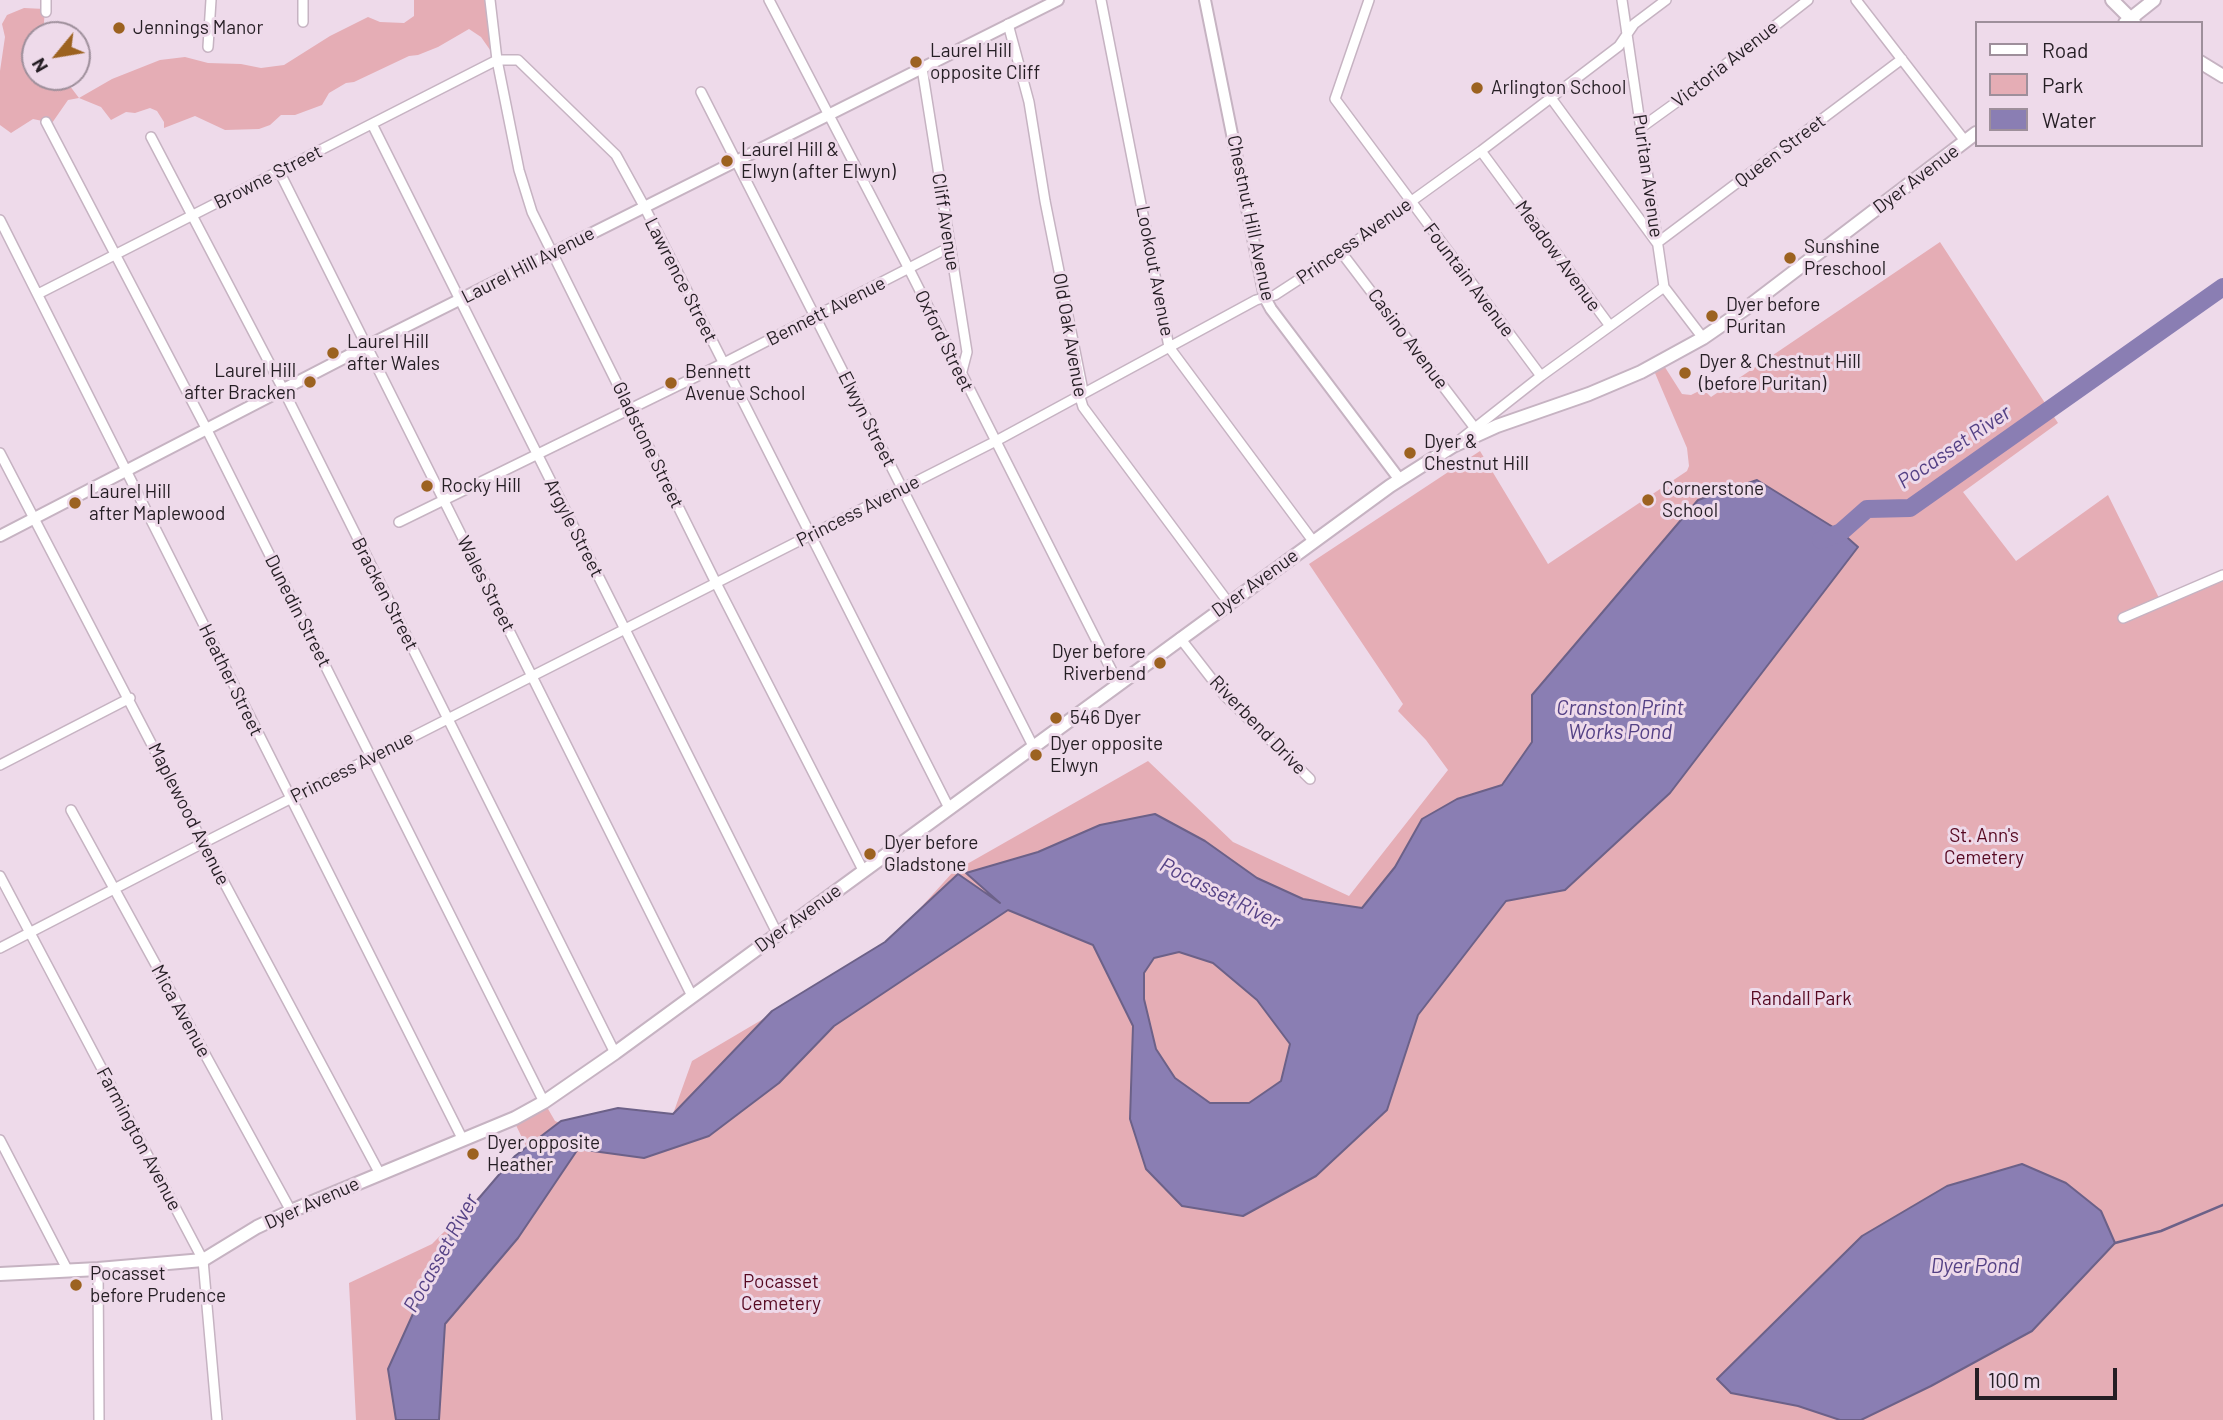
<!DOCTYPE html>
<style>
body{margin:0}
#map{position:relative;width:2223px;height:1420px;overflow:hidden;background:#eedaea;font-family:Barlow,sans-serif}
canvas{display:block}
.legend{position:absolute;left:1975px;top:21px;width:228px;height:126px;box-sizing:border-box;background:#eedaea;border:2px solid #9e8f9b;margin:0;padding:9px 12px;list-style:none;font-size:21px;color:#251e24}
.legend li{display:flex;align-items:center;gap:14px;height:35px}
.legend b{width:35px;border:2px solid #9e8f9b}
.north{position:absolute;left:21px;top:21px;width:70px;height:70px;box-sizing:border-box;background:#eedaea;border:2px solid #9e8f9b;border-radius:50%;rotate:240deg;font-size:19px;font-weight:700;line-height:28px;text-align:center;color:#251e24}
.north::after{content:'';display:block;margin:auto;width:24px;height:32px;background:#9c6220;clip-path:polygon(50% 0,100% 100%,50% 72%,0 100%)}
.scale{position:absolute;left:1975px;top:1368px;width:142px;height:32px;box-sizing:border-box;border:4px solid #251e24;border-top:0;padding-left:9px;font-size:21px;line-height:24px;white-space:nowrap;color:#251e24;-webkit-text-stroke:5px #eedaea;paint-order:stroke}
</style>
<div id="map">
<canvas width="2223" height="1420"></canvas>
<ul class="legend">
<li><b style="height:9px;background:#fff"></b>Road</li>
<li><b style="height:19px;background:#e5adb5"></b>Park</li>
<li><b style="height:19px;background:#8a7eb3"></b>Water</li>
</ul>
<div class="north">N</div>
<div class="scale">100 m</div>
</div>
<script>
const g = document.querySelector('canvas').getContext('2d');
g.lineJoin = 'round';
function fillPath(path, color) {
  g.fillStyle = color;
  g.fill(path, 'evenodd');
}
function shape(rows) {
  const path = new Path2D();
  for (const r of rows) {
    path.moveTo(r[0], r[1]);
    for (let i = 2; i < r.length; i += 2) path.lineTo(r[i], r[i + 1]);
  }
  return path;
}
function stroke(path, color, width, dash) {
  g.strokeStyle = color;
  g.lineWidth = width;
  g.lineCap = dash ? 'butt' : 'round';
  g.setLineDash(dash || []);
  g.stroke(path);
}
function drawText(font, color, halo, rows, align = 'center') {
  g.font = font + ' Barlow,sans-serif';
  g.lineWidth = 6;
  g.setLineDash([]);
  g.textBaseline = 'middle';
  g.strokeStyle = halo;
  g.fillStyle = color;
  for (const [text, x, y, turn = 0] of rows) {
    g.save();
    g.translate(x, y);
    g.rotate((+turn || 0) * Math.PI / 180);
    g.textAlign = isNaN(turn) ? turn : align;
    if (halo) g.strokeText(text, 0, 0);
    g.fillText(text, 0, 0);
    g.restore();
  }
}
fillPath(shape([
 [414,0,489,0,495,57,481,37,469,29,438,47,418,55,409,56,354,82,346,83,329,93,322,105,295,115,281,115,270,125,259,129,225,130,195,116,164,128,164,122,157,111,150,108,135,113,126,112,111,120,101,107,79,98,68,100,52,123,33,119,11,133,0,125,0,71,5,37,2,24,7,15,24,8,45,9,43,35,35,35,35,77,63,77,79,98,112,79,160,60,185,57,208,63,241,64,261,68,284,65,330,36,368,17,380,22,404,23,414,16],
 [1940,242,2058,423,1963,492,2016,561,2108,495,2161,602,2223,575,2223,1420,356,1420,349,1283,432,1244,527,1148,513,1119,544,1102,555,1121,560,1123,632,1115,673,1114,692,1061,885,947,953,872,1148,761,1233,842,1349,896,1448,770,1426,740,1398,711,1403,704,1309,564,1480,451,1548,564,1687,471,1689,466,1687,448,1652,366,1661,361,1682,394,1691,395,1703,389,1711,397]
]), '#e5adb5');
const water = shape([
 [1757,480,1841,532,1858,547,1670,793,1565,890,1506,901,1418,1015,1387,1110,1316,1176,1243,1216,1182,1206,1146,1169,1130,1119,1133,1026,1093,945,1008,910,834,1026,779,1083,709,1136,644,1158,578,1149,518,1238,445,1324,439,1420,396,1420,388,1369,450,1232,515,1156,561,1121,618,1108,673,1114,772,1011,885,942,958,874,1000,903,966,873,1038,852,1100,825,1155,814,1205,841,1257,878,1303,899,1362,908,1395,867,1422,819,1457,799,1502,785,1532,742,1532,695,1698,500,1757,480],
 [1179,952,1213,963,1257,1000,1290,1044,1281,1081,1249,1103,1210,1103,1175,1078,1156,1049,1144,999,1144,973,1154,958,1179,952],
 [2022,1164,2066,1183,2101,1211,2115,1243,2032,1331,1931,1386,1861,1420,1840,1420,1798,1406,1731,1393,1717,1379,1862,1236,1947,1186,2022,1164]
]);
fillPath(water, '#8a7eb3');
stroke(water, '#6c6188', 2);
stroke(shape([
 [2115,1243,2161,1231,2223,1205]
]), '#6c6188', 2.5);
stroke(shape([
 [1821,540,1841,532,1867,509,1910,508,2223,287]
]), '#8a7eb3', 18);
const minor = shape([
 [490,0,497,60,519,170,532,212,716,583,863,870],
 [769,0,909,269,1118,683],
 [1101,0,1169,347,1313,541],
 [1369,0,1335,99,1541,376],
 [1622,0,1664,287,1703,338],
 [1856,0,1965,141],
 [46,12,46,0],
 [303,22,303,0],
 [1008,24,1029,102,1045,201,1082,386,1080,397,1083,407,1228,602],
 [208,47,211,0],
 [922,68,967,352,961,375],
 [701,92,1033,746],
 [1551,98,1657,243,1902,59],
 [46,122,206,428,544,1102],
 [372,124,777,933],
 [1642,127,1685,96,1808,0],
 [151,137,283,389,615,1053],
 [1481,151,1610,326],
 [279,171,692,996],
 [0,220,463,1140],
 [1341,252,1474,427],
 [38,294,497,60,518,60,616,155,644,206,949,808],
 [1461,439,1541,376,1664,287],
 [0,453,203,843,380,1174],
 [399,522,724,363,950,247],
 [2123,618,2223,575],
 [1180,638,1225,696,1310,779],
 [0,765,130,698],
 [71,810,291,1211],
 [0,876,203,1260,217,1420],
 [0,948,203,843,996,441,1256,300,1275,295,1341,252,1481,151,1619,46,1634,24,1666,0],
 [0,1140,68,1271],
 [98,1269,99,1420]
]);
const tertiary = shape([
 [1205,0,1265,298,1271,309,1400,480],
 [0,536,367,346,1058,0]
]);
const secondary = shape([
 [2112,0,2134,22],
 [2125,23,2154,0],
 [2200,62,2223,76],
 [0,1274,98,1269,203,1260,257,1227,291,1211,515,1118,544,1102,615,1053,1390,486,1453,446,1497,426,1589,394,1641,372,1703,338,1745,309,1976,133]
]);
stroke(minor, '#c6b3c2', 12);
stroke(tertiary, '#c6b3c2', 14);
stroke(secondary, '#c6b3c2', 16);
stroke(minor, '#fff', 9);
stroke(tertiary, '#fff', 10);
stroke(secondary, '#fff', 12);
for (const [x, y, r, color] of [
 [119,28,7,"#9c6220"],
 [916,62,7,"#9c6220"],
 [1477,88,7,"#9c6220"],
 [727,161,7,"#9c6220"],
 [1790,258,7,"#9c6220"],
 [1712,316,7,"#9c6220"],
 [333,353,7,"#9c6220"],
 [1685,373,7,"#9c6220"],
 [310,382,7,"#9c6220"],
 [671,383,7,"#9c6220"],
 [1410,453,7,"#9c6220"],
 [427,486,7,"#9c6220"],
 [1648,500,7,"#9c6220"],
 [75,503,7,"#9c6220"],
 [1160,663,7,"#9c6220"],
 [1056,718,7,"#9c6220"],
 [1036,755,7,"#9c6220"],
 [870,854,7,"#9c6220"],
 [473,1154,7,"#9c6220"],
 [76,1285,7,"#9c6220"]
]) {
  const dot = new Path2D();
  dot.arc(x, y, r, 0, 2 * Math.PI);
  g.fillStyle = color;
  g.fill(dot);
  stroke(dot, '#eedaea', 2.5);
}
drawText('19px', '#251e24', '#eedaea', [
 ["Jennings Manor",133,28],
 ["Laurel Hill",930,51],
 ["opposite Cliff",930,73],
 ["Arlington School",1491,88],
 ["Laurel Hill &",741,150],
 ["Elwyn (after Elwyn)",741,172],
 ["Sunshine",1804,247],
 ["Preschool",1804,269],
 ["Dyer before",1726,305],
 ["Puritan",1726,327],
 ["Laurel Hill",347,342],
 ["after Wales",347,364],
 ["Dyer & Chestnut Hill",1699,362],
 ["(before Puritan)",1699,384],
 ["Laurel Hill",296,371,"right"],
 ["after Bracken",296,393,"right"],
 ["Bennett",685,372],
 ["Avenue School",685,394],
 ["Dyer &",1424,442],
 ["Chestnut Hill",1424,464],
 ["Rocky Hill",441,486],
 ["Cornerstone",1662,489],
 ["School",1662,511],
 ["Laurel Hill",89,492],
 ["after Maplewood",89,514],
 ["Dyer before",1146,652,"right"],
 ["Riverbend",1146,674,"right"],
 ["546 Dyer",1070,718],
 ["Dyer opposite",1050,744],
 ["Elwyn",1050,766],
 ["Dyer before",884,843],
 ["Gladstone",884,865],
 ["Dyer opposite",487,1143],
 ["Heather",487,1165],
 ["Pocasset",90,1274],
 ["before Prudence",90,1296]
], 'left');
drawText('19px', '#251e24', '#eedaea', [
 ["Victoria Avenue",1725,64,-38],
 ["Queen Street",1780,151,-37],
 ["Puritan Avenue",1648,176,82],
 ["Browne Street",268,177,-27],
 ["Dyer Avenue",1916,179,-37],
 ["Chestnut Hill Avenue",1251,218,78],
 ["Cliff Avenue",946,222,81],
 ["Princess Avenue",1354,241,-35],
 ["Meadow Avenue",1558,256,54],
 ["Laurel Hill Avenue",528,265,-27],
 ["Lookout Avenue",1155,271,79],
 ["Lawrence Street",681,280,63],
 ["Fountain Avenue",1469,280,53],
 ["Bennett Avenue",826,311,-27],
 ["Old Oak Avenue",1070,335,80],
 ["Casino Avenue",1408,339,53],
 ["Oxford Street",944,341,64],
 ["Elwyn Street",867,419,63],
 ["Gladstone Street",648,445,64],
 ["Princess Avenue",858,511,-27],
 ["Argyle Street",574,528,63],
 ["Dyer Avenue",1255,583,-36],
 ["Wales Street",486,584,63],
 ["Bracken Street",385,594,63],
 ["Dunedin Street",298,611,63],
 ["Heather Street",231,680,64],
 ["Riverbend Drive",1258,725,46],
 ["Princess Avenue",352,767,-27],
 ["Maplewood Avenue",189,814,63],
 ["Dyer Avenue",798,918,-36],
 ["Mica Avenue",181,1011,61],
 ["Farmington Avenue",139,1139,62],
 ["Dyer Avenue",312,1203,-24]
]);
drawText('19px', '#560821', '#eedaea', [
 ["St. Ann's",1984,836],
 ["Cemetery",1984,858],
 ["Randall Park",1801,999],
 ["Pocasset",781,1282],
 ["Cemetery",781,1304]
]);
drawText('italic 21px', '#544185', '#eedaea', [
 ["Pocasset River",1954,447,-34],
 ["Cranston Print",1620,708],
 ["Works Pond",1620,732],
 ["Pocasset River",1220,893,27],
 ["Pocasset River",441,1253,-61],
 ["Dyer Pond",1975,1266]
]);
</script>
